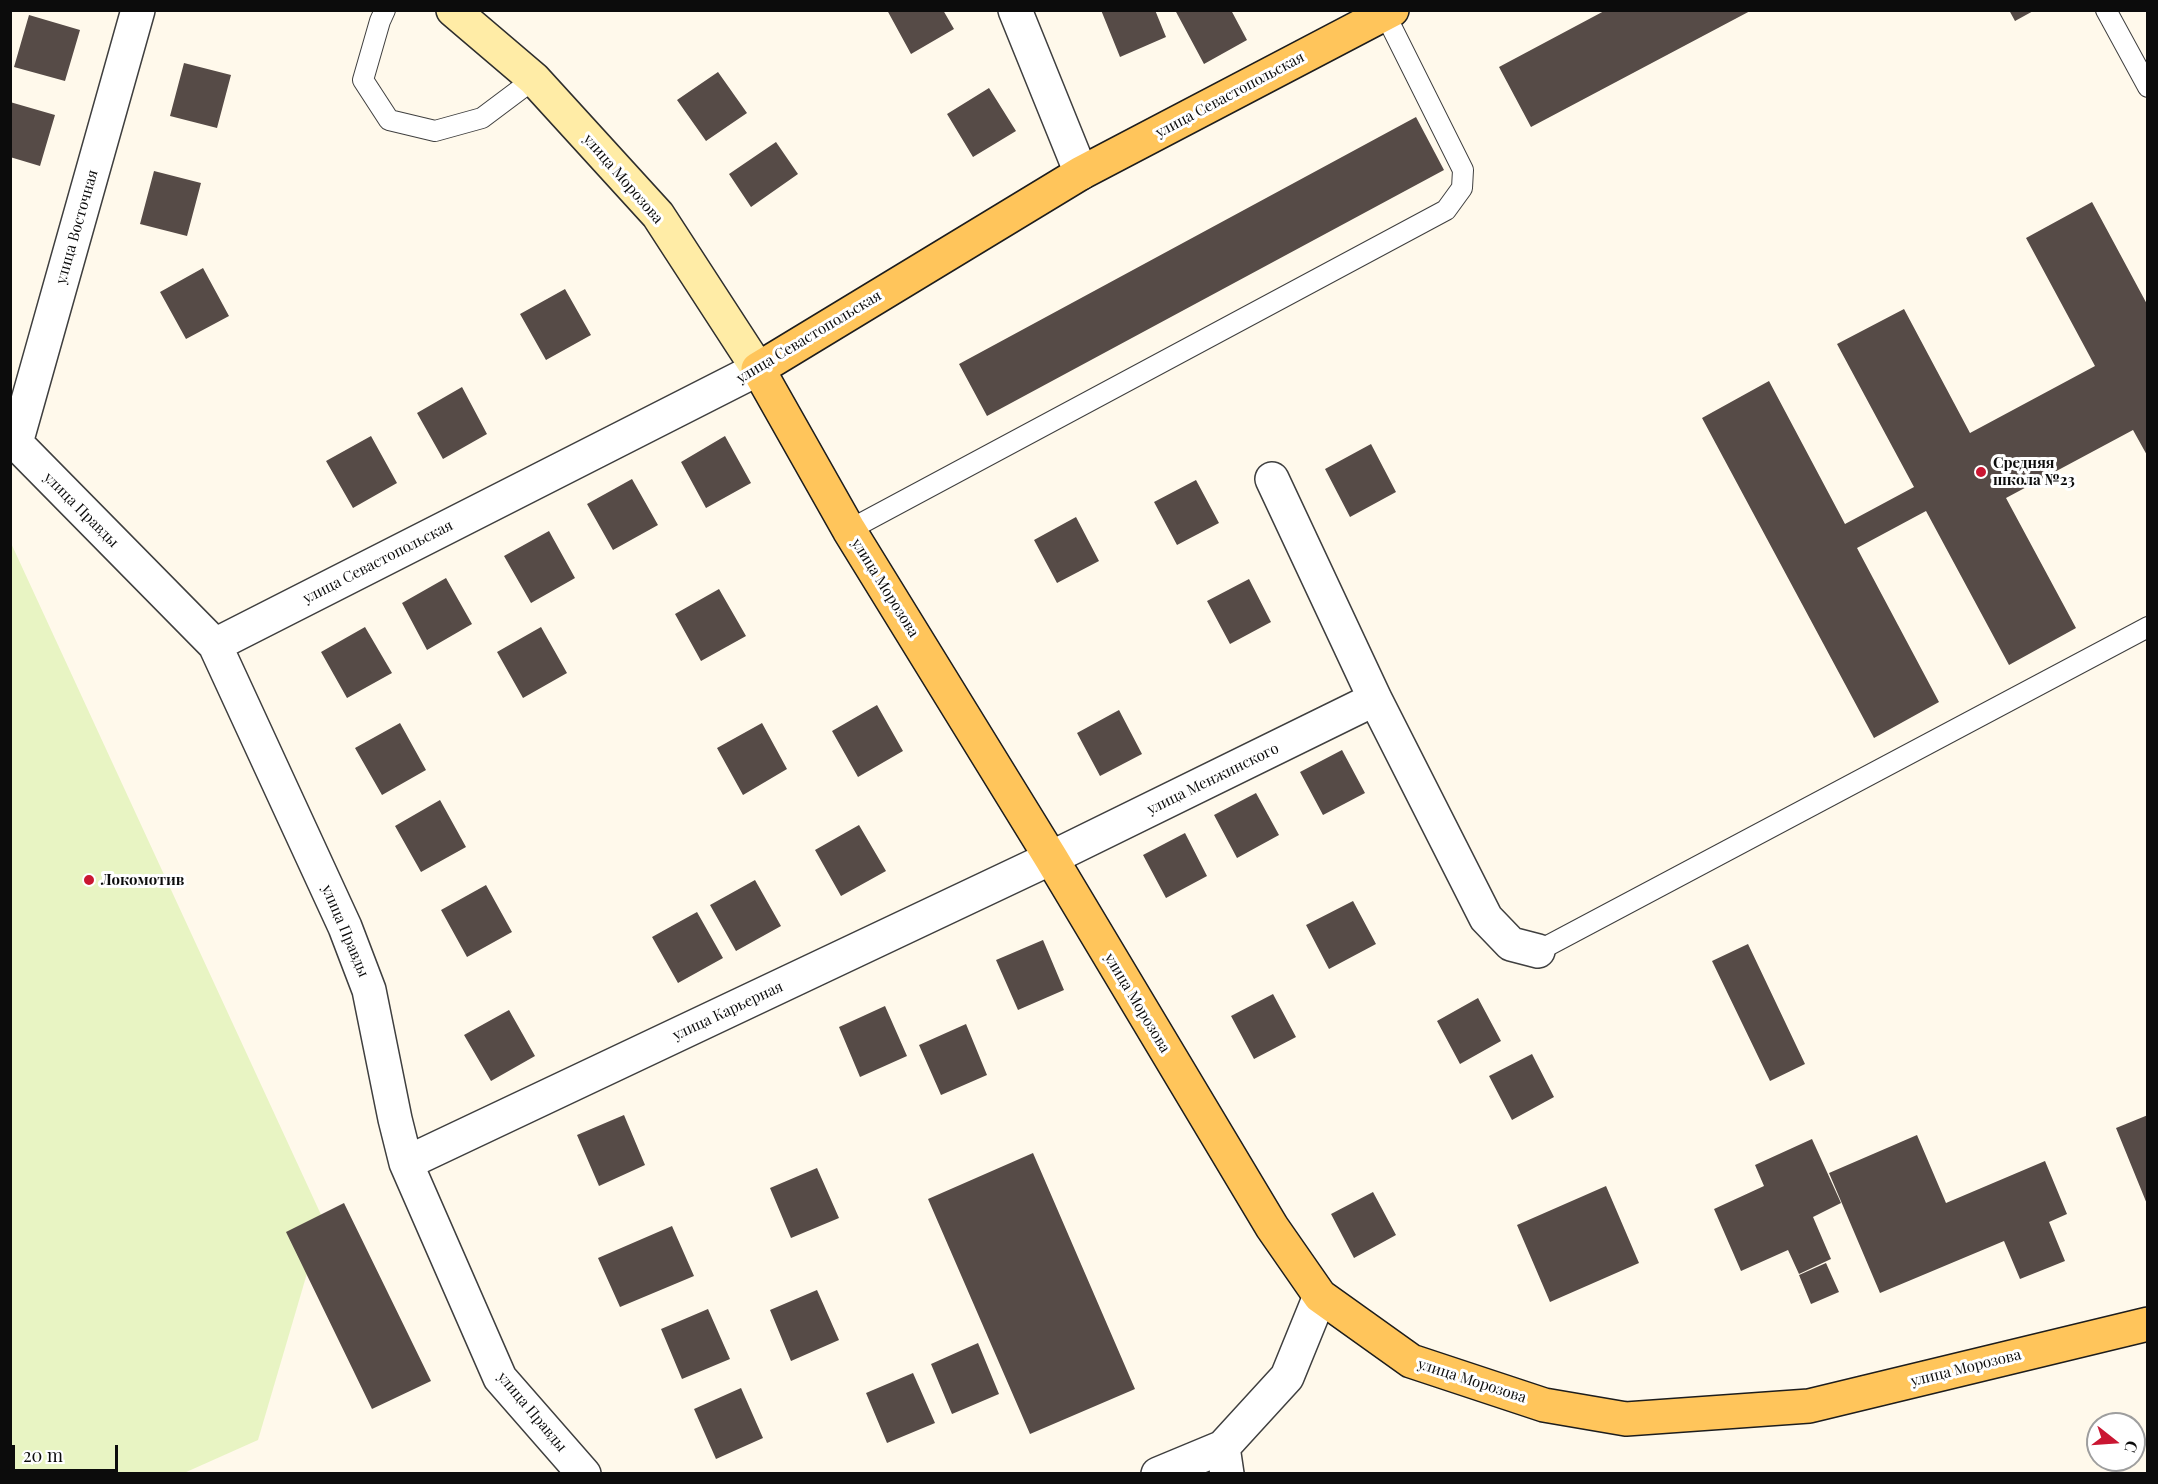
<!DOCTYPE html>
<meta charset="utf-8">
<style>
body{margin:0}
#map{position:relative;width:2158px;height:1484px;overflow:hidden;background:#fff9eb;font-family:"Playfair Display",serif}
canvas{display:block}
.frame{position:absolute;inset:0;border:12px solid #0c0c0c;pointer-events:none}
.north{position:absolute;left:2086px;top:1412px;width:60px;height:60px;box-sizing:border-box;background:#fff;border:2px solid #9e9e9e;border-radius:50%;rotate:107deg;font-size:16px;font-weight:700;line-height:24px;text-align:center;color:#0c0c0c}
.north::after{content:'';display:block;margin:auto;width:21px;height:27px;background:#ca1632;clip-path:polygon(50% 0,100% 100%,50% 72%,0 100%)}
.scale{position:absolute;left:12px;top:1445px;width:106px;height:27px;box-sizing:border-box;border:3px solid #0c0c0c;border-top:0;padding-left:8px;font-size:18px;line-height:21px;white-space:nowrap;color:#0c0c0c;-webkit-text-stroke:4px #fff;paint-order:stroke}
</style>
<div id="map">
<canvas width="2158" height="1484"></canvas>
<div class="frame"></div>
<div class="north">С</div>
<div class="scale">20 m</div>
</div>
<script>
const g = document.querySelector('canvas').getContext('2d');
g.lineJoin = 'round';
function fillPath(path, color) {
  g.fillStyle = color;
  g.fill(path, 'evenodd');
}
function shape(rows) {
  const path = new Path2D();
  for (const r of rows) {
    path.moveTo(r[0], r[1]);
    for (let i = 2; i < r.length; i += 2) path.lineTo(r[i], r[i + 1]);
  }
  return path;
}
function stroke(path, color, width, dash) {
  g.strokeStyle = color;
  g.lineWidth = width;
  g.lineCap = dash ? 'butt' : 'round';
  g.setLineDash(dash || []);
  g.stroke(path);
}
function drawText(font, color, halo, rows, align = 'center') {
  g.font = font + ' "Playfair Display",serif';
  g.lineWidth = 6;
  g.setLineDash([]);
  g.textBaseline = 'middle';
  g.strokeStyle = halo;
  g.fillStyle = color;
  for (const [text, x, y, turn = 0] of rows) {
    g.save();
    g.translate(x, y);
    g.rotate((+turn || 0) * Math.PI / 180);
    g.textAlign = isNaN(turn) ? turn : align;
    if (halo) g.strokeText(text, 0, 0);
    g.fillText(text, 0, 0);
    g.restore();
  }
}
fillPath(shape([
 [10,541,323,1219,258,1440,184,1473,11,1473]
]), '#e8f4c3');
fillPath(shape([
 [887,10,943,10,954,29,911,54],
 [1101,10,1155,10,1166,37,1120,57],
 [1175,10,1231,10,1247,40,1204,64],
 [1606,10,1752,10,1531,127,1499,67],
 [2009,10,2035,10,2015,21],
 [29,15,80,30,65,81,14,67],
 [184,63,231,75,217,128,170,116],
 [718,72,747,113,706,141,677,100],
 [989,88,1016,131,973,157,947,114],
 [10,102,55,115,40,166,10,157],
 [1416,117,1444,170,987,416,959,364],
 [776,142,798,174,751,207,729,174],
 [154,171,201,183,187,236,140,224],
 [2092,202,2148,306,2148,457,2133,430,2006,498,2076,628,2009,665,1926,511,1857,548,1939,702,1874,738,1702,418,1769,381,1845,524,1914,487,1837,344,1904,309,1970,433,2095,366,2026,238],
 [203,268,229,316,186,339,160,292],
 [565,289,591,335,546,360,520,314],
 [462,387,487,434,443,459,417,413],
 [371,436,397,483,353,508,326,461],
 [725,436,751,483,706,508,681,462],
 [1371,444,1396,492,1350,517,1325,469],
 [632,479,658,525,613,550,587,504],
 [1196,480,1219,523,1177,545,1154,502],
 [1076,517,1099,561,1057,583,1034,540],
 [549,531,575,578,531,603,504,556],
 [446,578,472,624,427,650,402,603],
 [1249,579,1271,622,1230,644,1207,601],
 [719,589,746,636,701,661,675,614],
 [365,627,392,673,347,698,321,652],
 [541,627,567,673,523,698,497,652],
 [877,705,903,751,858,777,832,731],
 [1119,710,1142,754,1100,776,1077,733],
 [400,723,426,770,382,795,355,748],
 [762,723,787,769,743,795,717,748],
 [1342,750,1365,793,1323,815,1300,772],
 [1256,793,1279,835,1237,858,1214,815],
 [440,800,466,847,421,872,395,826],
 [859,825,886,871,841,896,815,850],
 [1185,833,1207,876,1166,898,1143,855],
 [755,880,781,926,736,951,710,905],
 [486,885,512,932,467,957,441,910],
 [1353,901,1376,944,1329,969,1306,925],
 [697,912,723,958,678,983,652,937],
 [1043,940,1064,990,1018,1010,996,960],
 [1748,944,1805,1064,1770,1081,1712,961],
 [1273,994,1296,1037,1254,1059,1231,1016],
 [1478,998,1501,1041,1460,1064,1437,1021],
 [885,1006,907,1056,860,1077,839,1027],
 [509,1010,535,1056,491,1081,464,1035],
 [966,1024,987,1075,941,1095,919,1045],
 [1532,1054,1554,1097,1512,1120,1489,1076],
 [624,1115,645,1165,599,1186,577,1135],
 [2148,1115,2148,1204,2147,1204,2116,1128],
 [1917,1135,1946,1203,2045,1161,2067,1214,2049,1222,2065,1261,2020,1279,2004,1241,1880,1293,1829,1173],
 [1812,1139,1841,1203,1813,1217,1831,1259,1799,1274,1788,1250,1741,1271,1714,1209,1764,1186,1755,1165],
 [1033,1153,1135,1389,1030,1434,928,1199],
 [817,1168,839,1218,791,1238,770,1188],
 [1606,1186,1639,1263,1550,1302,1517,1225],
 [1373,1192,1396,1235,1354,1258,1331,1214],
 [344,1203,431,1381,372,1409,286,1232],
 [672,1226,694,1276,620,1307,598,1258],
 [1826,1263,1839,1292,1811,1304,1799,1275],
 [817,1290,839,1340,791,1361,770,1310],
 [708,1309,730,1359,682,1379,661,1329],
 [978,1343,999,1394,952,1414,931,1364],
 [913,1373,935,1423,887,1443,866,1393],
 [741,1388,763,1438,716,1459,694,1409]
]), '#564b47');
const lane = shape([
 [385,10,380,21,363,80,389,120,435,131,482,118,534,79],
 [2106,10,2148,87],
 [849,530,1446,210,1462,188,1463,170,1385,14],
 [1538,951,2148,627]
]);
const street = shape([
 [1015,10,1081,173],
 [10,441,16,443,215,645,345,927,369,990,395,1119,406,1163,500,1378,584,1474],
 [16,443,138,10],
 [1272,479,1375,699,1486,918,1511,944,1538,951],
 [215,645,758,369],
 [406,1163,1051,858,1375,699],
 [1223,1447,1227,1474],
 [1158,1474,1223,1447,1287,1377,1320,1296]
]);
const secondary = shape([
 [453,10,534,79,658,215,758,369]
]);
const primary = shape([
 [1392,10,1081,173,758,369,849,530,1051,858,1272,1227,1320,1296,1411,1361,1544,1405,1626,1419,1809,1406,2148,1324]
]);
stroke(lane, '#3f3f3f', 22);
stroke(street, '#3f3f3f', 36);
stroke(secondary, '#2e2e2e', 36);
stroke(primary, '#1d1d1d', 36);
stroke(lane, '#fff', 20);
stroke(street, '#fff', 33);
stroke(secondary, '#ffeca6', 33);
stroke(primary, '#ffc55b', 33);
for (const [x, y, r, color] of [
 [1981,472,6,"#ca1632"],
 [89,880,6,"#ca1632"]
]) {
  const dot = new Path2D();
  dot.arc(x, y, r, 0, 2 * Math.PI);
  g.fillStyle = color;
  g.fill(dot);
  stroke(dot, '#fff', 2);
}
drawText('15px', '#0c0c0c', '#fff', [
 ["улица Севастопольская",1230,95,-28],
 ["улица Морозова",623,179,49],
 ["улица Восточная",77,227,-74],
 ["улица Севастопольская",809,337,-31],
 ["улица Правды",81,510,45],
 ["улица Севастопольская",378,562,-27],
 ["улица Морозова",885,588,58],
 ["улица Менжинского",1213,779,-26],
 ["улица Правды",345,931,67],
 ["улица Морозова",1137,1003,59],
 ["улица Карьерная",728,1011,-25],
 ["улица Морозова",1966,1368,-14],
 ["улица Морозова",1472,1381,18],
 ["улица Правды",532,1412,50]
]);
drawText('bold 15px', '#0c0c0c', '#fff', [
 ["Средняя",1993,463],
 ["школа №23",1993,480],
 ["Локомотив",101,880]
], 'left');
</script>
